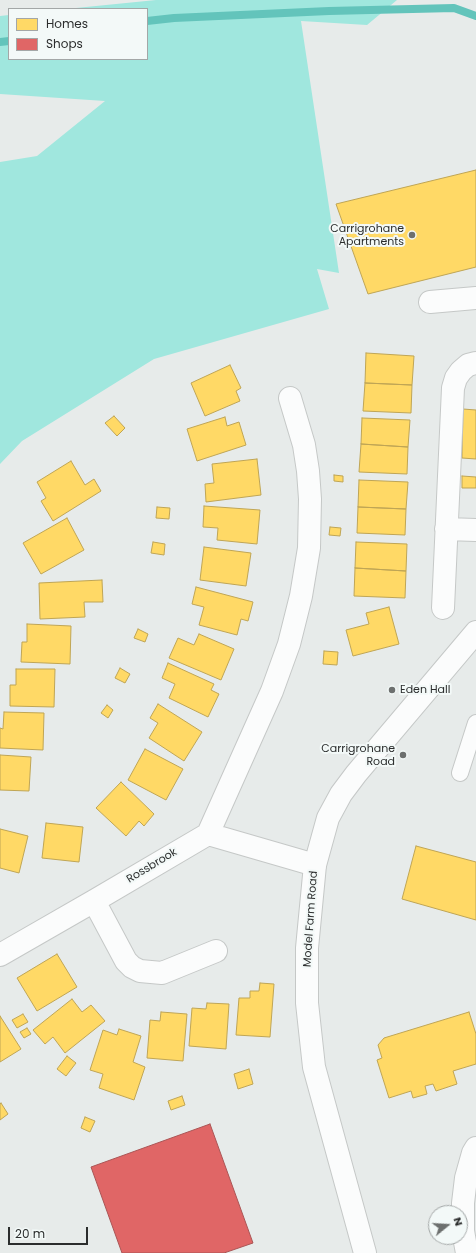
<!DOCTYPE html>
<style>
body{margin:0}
#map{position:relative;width:476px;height:1253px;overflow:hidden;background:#e7ebea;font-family:Poppins,sans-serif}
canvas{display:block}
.legend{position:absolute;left:8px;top:8px;width:140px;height:52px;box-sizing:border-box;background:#f3f9f8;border:1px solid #a3a7a7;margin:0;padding:5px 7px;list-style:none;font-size:12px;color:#2b2d2d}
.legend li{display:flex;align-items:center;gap:8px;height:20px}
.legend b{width:20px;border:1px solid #a3a7a7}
.north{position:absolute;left:428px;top:1205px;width:40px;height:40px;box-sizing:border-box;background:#f3f9f8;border:1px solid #a3a7a7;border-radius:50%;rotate:72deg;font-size:11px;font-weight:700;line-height:16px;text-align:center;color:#2b2d2d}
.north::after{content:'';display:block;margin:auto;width:14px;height:18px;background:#6d706f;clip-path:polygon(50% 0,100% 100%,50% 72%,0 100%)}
.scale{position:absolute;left:8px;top:1227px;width:80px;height:18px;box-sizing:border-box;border:2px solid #2b2d2d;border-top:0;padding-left:5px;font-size:12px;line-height:14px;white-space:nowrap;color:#2b2d2d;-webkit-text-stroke:3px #f3f9f8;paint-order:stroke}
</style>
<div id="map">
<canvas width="476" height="1253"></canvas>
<ul class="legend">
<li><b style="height:11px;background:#ffd966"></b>Homes</li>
<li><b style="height:11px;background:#e06666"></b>Shops</li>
</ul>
<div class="north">N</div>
<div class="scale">20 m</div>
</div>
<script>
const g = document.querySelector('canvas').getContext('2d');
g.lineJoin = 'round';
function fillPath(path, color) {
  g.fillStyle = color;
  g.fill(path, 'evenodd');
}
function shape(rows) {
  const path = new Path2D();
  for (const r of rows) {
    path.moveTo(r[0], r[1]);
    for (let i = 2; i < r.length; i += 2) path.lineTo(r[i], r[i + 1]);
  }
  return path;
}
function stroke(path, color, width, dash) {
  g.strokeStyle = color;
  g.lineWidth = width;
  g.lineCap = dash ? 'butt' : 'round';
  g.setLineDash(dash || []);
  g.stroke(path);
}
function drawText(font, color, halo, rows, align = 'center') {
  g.font = font + ' Poppins,sans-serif';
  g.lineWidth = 4;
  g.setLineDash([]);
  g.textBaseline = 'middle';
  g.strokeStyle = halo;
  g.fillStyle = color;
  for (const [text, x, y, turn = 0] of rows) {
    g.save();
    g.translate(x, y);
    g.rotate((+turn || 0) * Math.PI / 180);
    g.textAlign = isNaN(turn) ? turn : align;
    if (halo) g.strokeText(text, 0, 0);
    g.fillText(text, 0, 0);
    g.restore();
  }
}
fillPath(shape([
 [156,0,397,0,367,25,301,21,339,273,317,269,329,309,154,359,22,441,0,464,0,162,37,156,105,101,0,94,0,16,9,15,9,59,147,59,147,9,66,9]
]), '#a0e7de');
const homes = shape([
 [476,170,476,267,368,294,336,204,476,170],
 [366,353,414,356,412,385,365,383,366,353],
 [230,365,241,388,236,391,240,401,205,416,191,383,230,365],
 [365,383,412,385,411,413,363,411,365,383],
 [463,409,476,410,476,459,462,458,463,409],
 [114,416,125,428,117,436,105,423,114,416],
 [225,417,227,426,239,422,246,445,197,461,187,429,225,417],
 [362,418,410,420,408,447,361,444,362,418],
 [361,444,408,447,407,474,359,472,361,444],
 [257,459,261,495,206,502,205,484,214,483,212,464,257,459],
 [71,461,85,485,94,479,101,491,53,521,41,501,46,498,37,482,71,461],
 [334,475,343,476,343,482,334,481,334,475],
 [462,476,476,477,476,488,462,488,462,476],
 [359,480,408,482,406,509,358,507,359,480],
 [204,506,260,510,257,544,217,540,218,528,203,527,204,506],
 [157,507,170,508,169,519,156,518,157,507],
 [358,507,406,509,405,535,357,533,358,507],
 [67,518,84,550,41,574,23,543,67,518],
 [330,527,341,528,340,536,329,535,330,527],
 [153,542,165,544,164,555,151,553,153,542],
 [356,542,407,544,406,571,355,568,356,542],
 [204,547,251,553,246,586,200,580,204,547],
 [355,568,406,571,405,598,354,596,355,568],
 [102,580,103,602,84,602,85,617,40,619,39,583,102,580],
 [196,587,253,602,248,621,241,619,237,635,199,625,204,607,192,604,196,587],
 [389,607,399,644,353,656,346,630,369,624,366,613,389,607],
 [27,624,71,626,70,664,21,662,22,642,27,642,27,624],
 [138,629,148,634,145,642,134,638,138,629],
 [199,634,234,649,221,680,169,658,178,638,194,645,199,634],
 [324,651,338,652,337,665,323,664,324,651],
 [168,663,214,684,211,690,219,694,208,717,169,698,175,684,162,678,168,663],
 [120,668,130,674,125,683,115,678,120,668],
 [16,669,55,669,54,707,10,706,10,685,16,685,16,669],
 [158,704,202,732,184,761,149,738,158,723,150,718,158,704],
 [107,705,113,710,108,718,101,713,107,705],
 [4,712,44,713,43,750,0,748,0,728,3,729,4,712],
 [145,749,183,769,166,800,128,780,145,749],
 [0,755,31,757,29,791,0,790,0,755],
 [121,782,154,814,144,826,139,821,126,836,96,808,121,782],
 [46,823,83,827,79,862,42,858,46,823],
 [0,829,28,836,19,873,0,868,0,829],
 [416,846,476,862,476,920,402,899,416,846],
 [57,954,77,987,37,1011,17,978,57,954],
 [260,983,274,984,270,1037,236,1035,239,998,250,998,250,991,259,991,260,983],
 [72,999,82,1012,91,1005,105,1021,65,1053,53,1037,45,1044,33,1030,72,999],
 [207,1003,229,1004,226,1049,189,1046,192,1008,206,1009,207,1003],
 [161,1012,187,1014,183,1061,147,1058,150,1020,160,1021,161,1012],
 [469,1012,476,1034,476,1064,453,1071,457,1084,436,1091,433,1084,425,1086,427,1094,413,1098,411,1091,389,1098,377,1060,382,1058,378,1045,384,1038,469,1012],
 [23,1014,28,1022,17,1028,12,1020,23,1014],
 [0,1016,21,1049,0,1062,0,1016],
 [27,1028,31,1034,24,1038,20,1032,27,1028],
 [119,1029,141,1036,133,1062,145,1067,134,1100,99,1088,103,1074,90,1070,103,1030,117,1035,119,1029],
 [67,1056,76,1063,66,1076,57,1069,67,1056],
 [249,1069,253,1084,238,1089,234,1074,249,1069],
 [182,1096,185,1105,171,1110,168,1101,182,1096],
 [1,1103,8,1114,0,1120,0,1104,1,1103],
 [85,1117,95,1121,90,1132,81,1128,85,1117]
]);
fillPath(homes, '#ffd966');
stroke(homes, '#bfa555', 1);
const shops = shape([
 [210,1124,253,1243,224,1253,122,1253,91,1167,210,1124]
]);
fillPath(shops, '#e06666');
stroke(shops, '#a55', 1);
stroke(shape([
 [147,21,174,18,329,11,454,8,476,16],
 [0,42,9,41]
]), '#63c4bb', 8);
const service = shape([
 [460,773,476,723]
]);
const minor = shape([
 [430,302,476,298],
 [446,529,476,530],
 [443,608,453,388,456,378,461,371,468,365,476,363],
 [208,834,272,691,289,644,301,596,309,548,310,499,308,471,304,445,290,398],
 [94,901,126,961,132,967,140,971,162,973,216,951],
 [0,955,94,901,208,834,315,865],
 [467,1253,463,1231,463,1203,466,1178,473,1153,476,1148]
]);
const secondary = shape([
 [365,1253,314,1067,307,1003,307,948,315,865,328,818,341,794,356,774,476,632]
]);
stroke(service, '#c5c8c7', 18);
stroke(minor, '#c5c8c7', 24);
stroke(secondary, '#c5c8c7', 24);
stroke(service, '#fbfcfc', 16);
stroke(minor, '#fbfcfc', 22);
stroke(secondary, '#fbfcfc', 22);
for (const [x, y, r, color] of [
 [412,235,4,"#6d706f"],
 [392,690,4,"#6d706f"],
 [403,755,4,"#6d706f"]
]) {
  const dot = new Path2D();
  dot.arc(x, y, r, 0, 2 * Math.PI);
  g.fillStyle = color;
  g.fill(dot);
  stroke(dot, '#f3f9f8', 1.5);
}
drawText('11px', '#2b2d2d', '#f3f9f8', [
 ["Carrigrohane",404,229],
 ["Apartments",404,242],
 ["Eden Hall",400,690,"left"],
 ["Carrigrohane",395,749],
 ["Road",395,762]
], 'right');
drawText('11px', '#2b2d2d', '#f3f9f8', [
 ["Rossbrook",152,866,-31],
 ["Model Farm Road",311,919,-86]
]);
</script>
